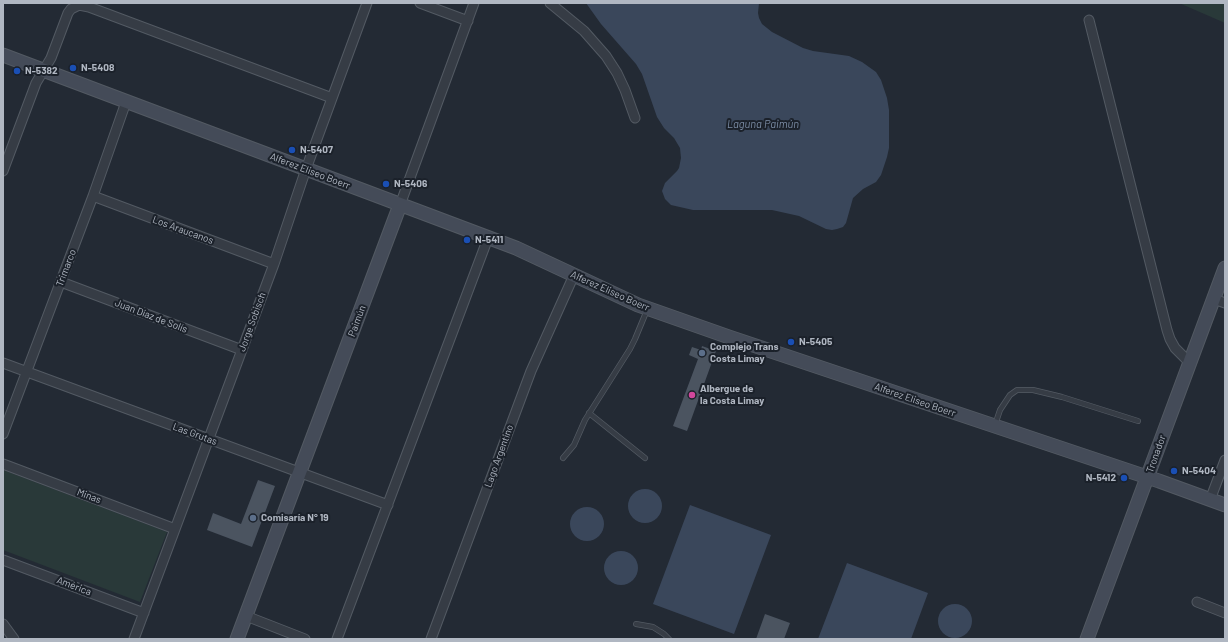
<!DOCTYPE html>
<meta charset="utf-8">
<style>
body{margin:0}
#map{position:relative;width:1228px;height:642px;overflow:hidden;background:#232a34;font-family:Barlow,sans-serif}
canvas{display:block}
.frame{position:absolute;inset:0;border:4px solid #b0b7c2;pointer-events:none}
</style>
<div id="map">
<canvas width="1228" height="642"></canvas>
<div class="frame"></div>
</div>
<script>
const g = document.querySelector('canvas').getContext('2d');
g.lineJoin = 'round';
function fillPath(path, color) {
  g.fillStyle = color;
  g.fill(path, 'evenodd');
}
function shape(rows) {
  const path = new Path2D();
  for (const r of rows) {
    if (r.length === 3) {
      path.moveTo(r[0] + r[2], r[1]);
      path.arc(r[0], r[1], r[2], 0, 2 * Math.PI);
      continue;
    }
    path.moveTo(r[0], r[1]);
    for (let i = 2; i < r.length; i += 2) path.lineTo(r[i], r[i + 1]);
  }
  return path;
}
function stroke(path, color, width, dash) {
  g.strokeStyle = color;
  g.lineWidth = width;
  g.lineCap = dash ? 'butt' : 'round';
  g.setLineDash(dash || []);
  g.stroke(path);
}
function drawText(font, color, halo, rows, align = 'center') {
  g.font = font + ' Barlow,sans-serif';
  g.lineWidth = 4;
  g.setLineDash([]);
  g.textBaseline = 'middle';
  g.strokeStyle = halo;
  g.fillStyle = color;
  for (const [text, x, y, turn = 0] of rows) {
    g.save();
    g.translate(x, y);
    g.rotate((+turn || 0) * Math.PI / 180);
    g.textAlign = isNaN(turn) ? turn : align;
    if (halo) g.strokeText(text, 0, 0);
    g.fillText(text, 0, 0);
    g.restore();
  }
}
fillPath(shape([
 [1179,3,1225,3,1225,23],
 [3,470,167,532,140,602,3,550]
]), '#293939');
fillPath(shape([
 [586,3,759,3,758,13,759,18,762,24,772,32,803,48,813,51,849,56,862,62,876,72,881,80,887,98,889,110,889,148,887,157,881,175,876,182,863,189,853,198,846,223,843,227,837,229,832,230,826,229,799,216,772,210,693,210,671,205,665,199,662,191,665,183,677,171,679,168,681,158,680,148,674,138,664,128,657,117,642,74,636,64,601,24],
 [645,506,17],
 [690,505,771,535,734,634,653,604],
 [587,524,17],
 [621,568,17],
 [847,563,928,593,911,639,818,639],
 [955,621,17]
]), '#3a475b');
fillPath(shape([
 [702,346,716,351,687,431,673,426,698,359,689,355,692,347,701,350],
 [258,480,275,486,252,547,207,530,213,513,241,524],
 [765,614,790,623,784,639,756,639]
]), '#4b5460');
const lane = shape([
 [589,413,645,458],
 [995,425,1000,410,1010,395,1017,390,1033,390,1062,397,1138,421],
 [563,458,574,445,585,420,630,349,635,339,647,310],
 [636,624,653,627,664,634,669,639]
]);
const street = shape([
 [420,3,468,21],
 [550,3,584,31,606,56,617,73,625,90,635,118],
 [1089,20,1167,330,1170,339,1175,348,1190,363],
 [3,171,36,83,51,58,68,13,71,9,79,5,89,7,332,98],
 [93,196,274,264],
 [400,205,474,3],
 [61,282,242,350],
 [1214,299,1225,303],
 [3,363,388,505],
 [3,434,93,196,126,102],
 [3,464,175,529],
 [1210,500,1225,460],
 [3,560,144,613],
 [1197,602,1225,613],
 [246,616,305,639],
 [3,624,14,639],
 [134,639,274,264,306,169,367,3],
 [337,639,488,238],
 [431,639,531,371,574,275]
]);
const secondary = shape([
 [3,55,516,248,638,305,729,337,1159,481,1225,505],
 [237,639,400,205],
 [1087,639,1225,268]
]);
stroke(lane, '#535a63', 6);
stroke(street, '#535a63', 11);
stroke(secondary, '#535a63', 15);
stroke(lane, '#363c45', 4.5);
stroke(street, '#363c45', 9);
stroke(secondary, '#444b58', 13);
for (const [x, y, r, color] of [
 [73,68,4,"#1a4fb4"],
 [17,71,4,"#1a4fb4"],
 [292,150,4,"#1a4fb4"],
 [386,184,4,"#1a4fb4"],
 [467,240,4,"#1a4fb4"],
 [791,342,4,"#1a4fb4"],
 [702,353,4,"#5c6f8a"],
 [692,395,4,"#d1479c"],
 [1174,471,4,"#1a4fb4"],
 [1124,478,4,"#1a4fb4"],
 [253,518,4,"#5c6f8a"]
]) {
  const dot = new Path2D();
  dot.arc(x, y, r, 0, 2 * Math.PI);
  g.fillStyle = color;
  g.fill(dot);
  stroke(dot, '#1b212a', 1.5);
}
drawText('bold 10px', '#b0b7c2', '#1b212a', [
 ["N-5408",81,68],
 ["N-5382",25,71],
 ["N-5407",300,150],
 ["N-5406",394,184],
 ["N-5411",475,240],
 ["N-5405",799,342],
 ["Complejo Trans",710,347],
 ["Costa Limay",710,359],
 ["Albergue de",700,389],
 ["la Costa Limay",700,401],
 ["N-5404",1182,471],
 ["N-5412",1116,478,"right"],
 ["Comisaría N° 19",261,518]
], 'left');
drawText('10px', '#b0b7c2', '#1b212a', [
 ["Alferez Eliseo Boerr",310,171,21],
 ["Los Araucanos",183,230,20],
 ["Trimarco",66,268,-69],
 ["Alferez Eliseo Boerr",610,291,24],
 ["Juan Díaz de Solís",151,316,21],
 ["Paimún",357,321,-69],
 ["Jorge Sobisch",252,322,-70],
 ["Alferez Eliseo Boerr",915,400,19],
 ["Las Grutas",195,434,20],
 ["Tronador",1156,454,-70],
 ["Lago Argentino",499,456,-70],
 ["Minas",89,496,21],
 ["América",74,586,21]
]);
drawText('italic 11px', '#7c8da6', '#1b212a', [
 ["Laguna Paimún",763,124]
]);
</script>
